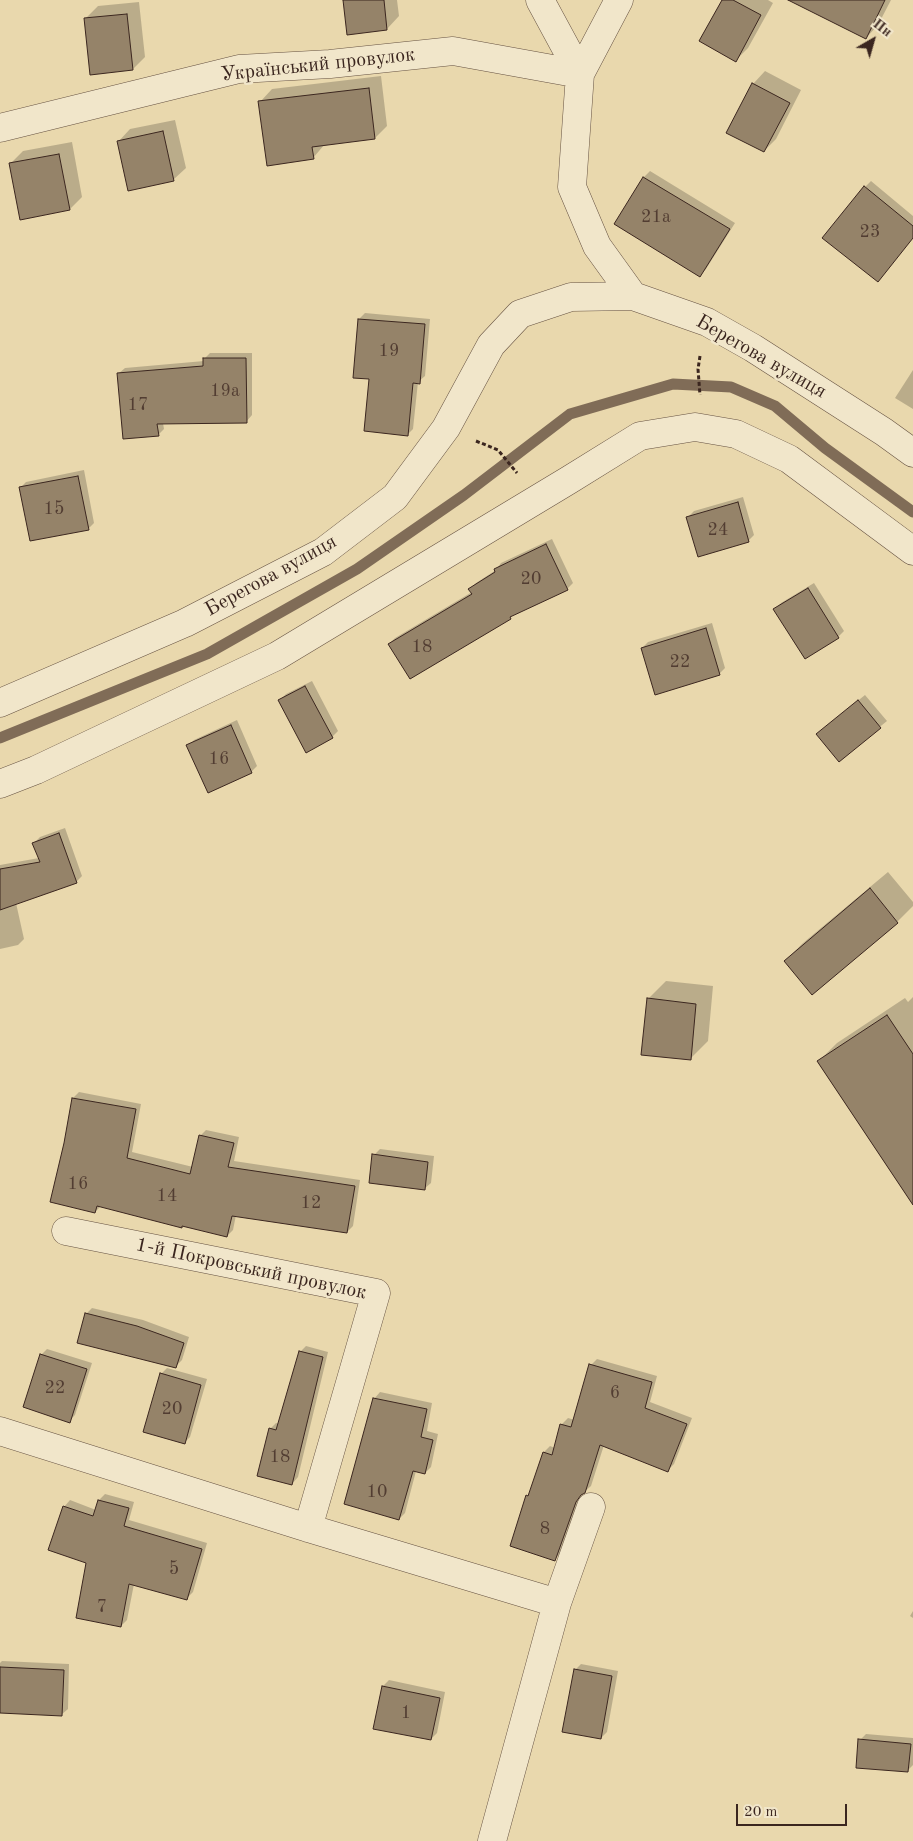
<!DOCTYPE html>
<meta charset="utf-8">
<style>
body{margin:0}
#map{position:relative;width:913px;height:1841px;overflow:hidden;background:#e9d8ad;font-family:"Old Standard TT",serif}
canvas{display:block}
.north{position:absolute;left:848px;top:15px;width:50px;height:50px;-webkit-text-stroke:4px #f1e6ca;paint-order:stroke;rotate:38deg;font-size:14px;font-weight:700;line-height:20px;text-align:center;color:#3b261f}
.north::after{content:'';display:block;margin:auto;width:18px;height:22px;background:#3b261f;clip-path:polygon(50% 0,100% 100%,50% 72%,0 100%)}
.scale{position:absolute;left:736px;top:1804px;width:111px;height:22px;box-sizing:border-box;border:2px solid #3b261f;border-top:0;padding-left:6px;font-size:15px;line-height:18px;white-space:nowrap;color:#3b261f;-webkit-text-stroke:4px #f1e6ca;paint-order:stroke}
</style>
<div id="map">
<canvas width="913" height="1841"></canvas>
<div class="north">Пн</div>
<div class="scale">20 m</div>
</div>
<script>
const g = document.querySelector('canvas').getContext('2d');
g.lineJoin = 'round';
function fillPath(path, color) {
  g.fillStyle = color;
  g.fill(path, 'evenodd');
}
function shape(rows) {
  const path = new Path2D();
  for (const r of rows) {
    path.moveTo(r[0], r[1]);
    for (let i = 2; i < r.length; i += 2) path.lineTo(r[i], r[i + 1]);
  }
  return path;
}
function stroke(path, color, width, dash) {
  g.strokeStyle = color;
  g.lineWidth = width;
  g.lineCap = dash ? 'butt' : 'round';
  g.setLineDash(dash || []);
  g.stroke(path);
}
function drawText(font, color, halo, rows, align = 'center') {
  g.font = font + ' "Old Standard TT",serif';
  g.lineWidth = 5;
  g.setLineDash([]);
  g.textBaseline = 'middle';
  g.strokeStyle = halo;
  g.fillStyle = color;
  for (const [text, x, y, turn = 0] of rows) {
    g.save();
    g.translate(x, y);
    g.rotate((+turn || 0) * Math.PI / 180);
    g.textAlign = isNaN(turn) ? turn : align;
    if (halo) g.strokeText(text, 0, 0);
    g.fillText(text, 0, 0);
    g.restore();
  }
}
fillPath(shape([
 [344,0,397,0,399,16,387,29],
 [723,0,768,0,773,3,748,48,736,60],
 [805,0,891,0,878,25,866,38],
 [139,2,145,57,133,69,86,18,98,6],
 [765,71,801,90,776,139,764,151,753,84],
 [381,76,387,126,375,138,325,144,313,158,260,102,272,89],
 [175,120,186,168,173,180,118,142,130,129],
 [72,142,82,197,70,209,10,164,23,151],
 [650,171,735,223,706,269,700,275,616,224,644,177],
 [871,181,913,216,913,238,865,187],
 [365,313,430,319,425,376,418,382,413,429,407,435,370,378,359,319],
 [210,353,252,353,252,415,246,422,163,423,164,429,158,435,118,374,125,368,204,361,204,359],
 [913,370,913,409,895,398],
 [84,470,94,523,88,529,20,488,26,482],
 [743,497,754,535,748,541,688,517,694,511],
 [552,539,573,583,567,589,515,613,510,618,389,644,395,638,472,592,470,589,476,583,496,570,501,563],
 [814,583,844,631,838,637,775,609,781,603],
 [712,623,725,668,719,674,642,648,648,642],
 [312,681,338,731,332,737,280,700,286,694],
 [865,695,887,721,839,760,824,728],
 [237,720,257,766,251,772,188,746,194,740],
 [65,828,82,876,76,882,16,903,24,939,18,945,0,949,0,865,39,858,34,843,40,837],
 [888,872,913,902,913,906,897,922,812,993,785,961,803,943],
 [666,981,713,986,708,1041,690,1059,648,999],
 [913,997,913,1203,819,1061,837,1043,905,998,908,1002],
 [79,1092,141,1104,132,1152,193,1167,200,1136,206,1130,239,1137,234,1161,360,1180,353,1226,347,1232,236,1215,233,1230,227,1236,184,1225,181,1227,101,1206,95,1212,65,1143,73,1098],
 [380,1149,434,1156,431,1183,424,1189,374,1155],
 [92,1308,143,1320,189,1337,182,1360,175,1367,86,1314],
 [306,1346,328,1352,298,1477,292,1484,270,1429,276,1423,279,1424,300,1352],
 [47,1349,92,1363,75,1415,69,1421,41,1355],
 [597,1359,657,1376,650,1402,692,1418,674,1464,668,1470,604,1445,591,1486,582,1494,561,1553,555,1559,527,1496,531,1491,544,1452,550,1446,555,1448,562,1424,568,1418,575,1420,591,1365],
 [167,1368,207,1379,190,1437,184,1443,161,1374],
 [380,1392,432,1403,427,1431,438,1434,431,1467,425,1473,416,1471,405,1513,399,1519,374,1399],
 [105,1494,134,1502,129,1520,207,1543,193,1592,187,1598,134,1584,127,1620,121,1626,88,1562,64,1507,70,1500,96,1510,99,1500],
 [913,1611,913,1618,910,1616],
 [2,1661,69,1664,68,1709,61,1715,0,1712,0,1663],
 [581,1664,618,1671,607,1732,601,1738,575,1670],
 [389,1680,445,1692,437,1733,431,1739,375,1728,383,1686],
 [866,1734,913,1738,913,1765,907,1771,860,1740]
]), '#0003');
stroke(shape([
 [0,738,207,654,357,569,464,495,570,414,673,384,731,387,775,406,825,448,913,512]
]), '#806c57', 11);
const building = shape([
 [343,0,384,0,387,30,347,35,343,0],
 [722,0,733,0,761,15,736,62,699,41,722,0],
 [788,0,885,0,866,39,788,0],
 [127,14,133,70,90,75,84,18,127,14],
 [752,83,790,103,764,152,726,133,752,83],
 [369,88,375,139,312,147,314,159,267,166,258,101,369,88],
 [163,131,174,181,128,191,117,141,163,131],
 [59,154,70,210,20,220,9,163,59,154],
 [643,177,730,229,700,277,614,224,643,177],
 [864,186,913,226,913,238,878,282,822,238,864,186],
 [358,319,425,324,420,384,413,383,408,436,364,431,369,379,353,378,358,319],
 [203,358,246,358,247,423,157,424,159,436,123,439,117,373,203,366,203,358],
 [78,476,89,530,30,541,19,487,78,476],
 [738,502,749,542,698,557,686,517,738,502],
 [546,544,568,590,510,617,511,619,410,679,388,644,472,594,468,589,495,572,494,569,546,544],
 [808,588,839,638,805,659,773,609,808,588],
 [706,628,720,675,655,695,641,648,706,628],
 [305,686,333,738,306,753,278,700,305,686],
 [858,700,881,728,839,762,816,734,858,700],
 [231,725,252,773,208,793,186,745,231,725],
 [59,833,77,883,0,910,0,869,40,862,32,843,59,833],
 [870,888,898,923,812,995,784,961,870,888],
 [647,998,696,1004,691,1060,641,1055,647,998],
 [887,1015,913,1054,913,1205,817,1061,887,1015],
 [72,1098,136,1109,127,1158,190,1174,199,1135,234,1143,228,1167,355,1186,347,1233,232,1216,227,1237,182,1226,182,1228,97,1206,95,1213,50,1202,64,1143,72,1098],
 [372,1154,428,1162,425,1190,369,1183,372,1154],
 [85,1313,137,1326,184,1343,176,1368,77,1343,85,1313],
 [299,1351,323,1357,292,1485,257,1476,269,1428,276,1430,299,1351],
 [40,1354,87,1369,70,1423,23,1407,40,1354],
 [589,1364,652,1382,645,1408,687,1424,668,1472,600,1445,585,1493,581,1495,576,1502,555,1561,510,1546,526,1495,528,1496,543,1452,552,1455,560,1424,571,1427,589,1364],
 [160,1373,201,1385,185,1444,143,1432,160,1373],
 [373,1398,427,1409,421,1437,433,1440,425,1474,413,1471,399,1520,344,1504,373,1398],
 [98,1500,129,1508,124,1526,202,1549,187,1600,129,1584,121,1627,76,1618,86,1563,48,1550,63,1506,93,1516,98,1500],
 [0,1667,64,1670,62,1716,0,1713,0,1667],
 [574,1669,612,1676,601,1739,562,1732,574,1669],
 [382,1686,440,1698,431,1740,373,1729,382,1686],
 [858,1739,911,1744,908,1772,856,1768,858,1739]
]);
fillPath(building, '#958369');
stroke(building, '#3b261f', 1);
const minor = shape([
 [540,0,580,74],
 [619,0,580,74,572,187,597,246,633,296],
 [0,128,239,69,330,64,453,51,580,74],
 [0,703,185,623,323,552,395,497,446,428,491,345,520,314,571,297,633,296,707,322,753,348,884,432,913,453],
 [0,784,36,770,277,656,569,480,640,436,695,427,736,434,789,459,913,551],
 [66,1231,376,1293,308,1528],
 [0,1431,308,1528,557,1603],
 [492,1841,557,1603,591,1507]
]);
stroke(minor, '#665242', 29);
stroke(shape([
 [700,356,698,369,700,395],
 [476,441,498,450,517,473]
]), '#3b261f', 3, [4, 2.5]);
stroke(minor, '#f1e6ca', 28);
drawText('18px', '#523d32', null, [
 ["21а",656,217],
 ["23",870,232],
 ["19",389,351],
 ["19а",225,391],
 ["17",138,405],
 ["15",54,509],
 ["24",718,530],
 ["20",531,579],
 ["18",422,647],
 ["22",680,662],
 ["16",219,759],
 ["16",78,1184],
 ["14",167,1196],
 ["12",311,1203],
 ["22",55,1388],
 ["6",615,1393],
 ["20",172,1409],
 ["18",280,1457],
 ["10",377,1492],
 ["8",545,1529],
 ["5",174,1569],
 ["7",102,1607],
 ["1",406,1713]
]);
drawText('20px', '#3b261f', '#f1e6ca', [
 ["Український провулок",318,65,-6],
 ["Берегова вулиця",761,357,30],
 ["Берегова вулиця",271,576,-29],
 ["1-й Покровський провулок",251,1269,12]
]);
</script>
